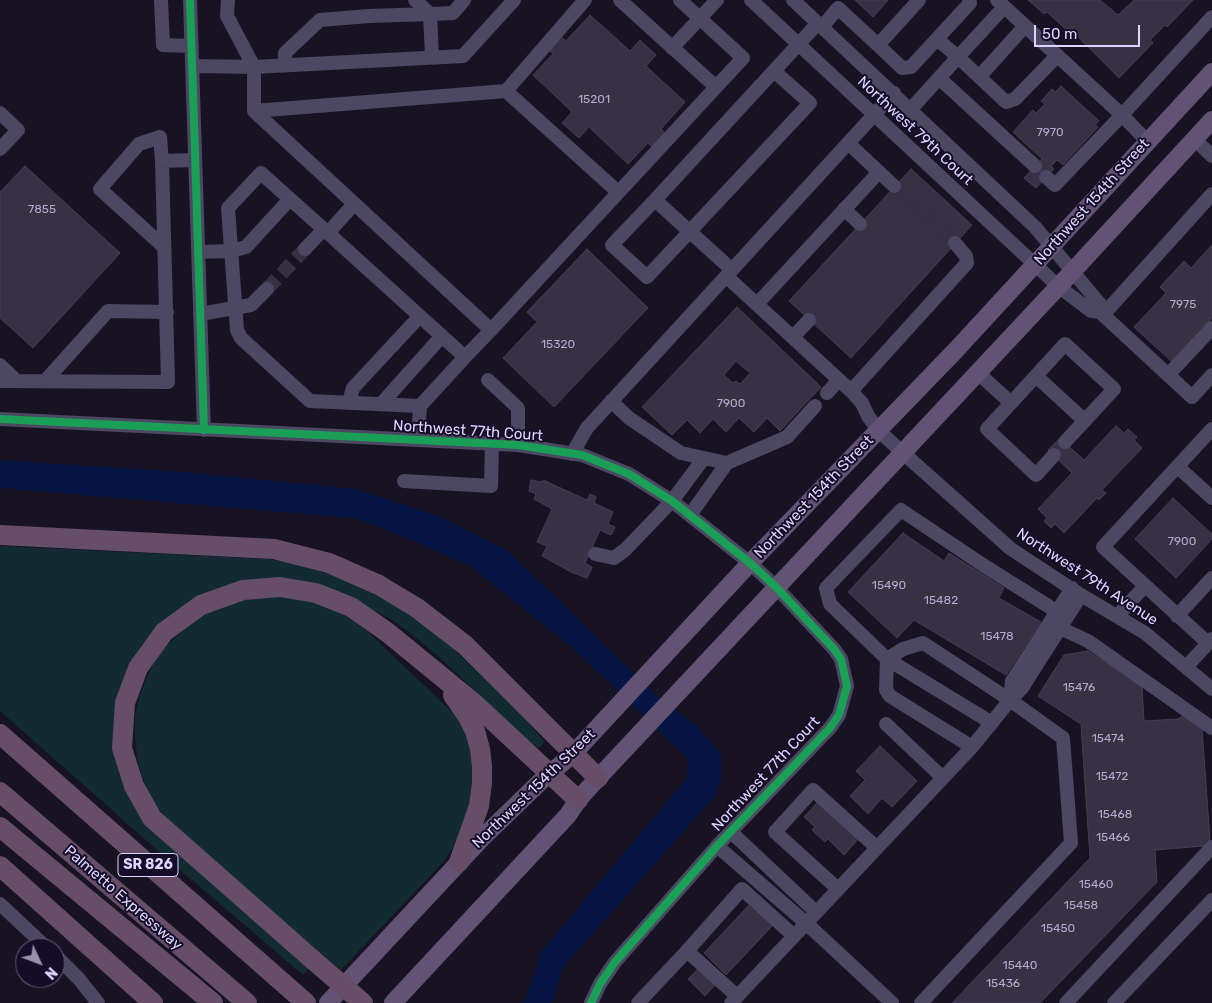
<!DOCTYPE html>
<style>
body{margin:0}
#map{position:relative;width:1212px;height:1003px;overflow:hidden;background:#181322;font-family:Rubik,sans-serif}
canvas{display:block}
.north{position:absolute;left:15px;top:938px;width:50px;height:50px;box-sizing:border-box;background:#150d28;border:1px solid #655d7e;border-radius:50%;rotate:133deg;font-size:14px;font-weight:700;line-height:20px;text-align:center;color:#ded4ff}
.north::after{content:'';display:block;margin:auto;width:18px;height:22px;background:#9990b2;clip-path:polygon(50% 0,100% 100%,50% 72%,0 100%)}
.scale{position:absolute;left:1034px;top:25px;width:106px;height:22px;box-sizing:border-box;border:2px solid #ded4ff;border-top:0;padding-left:6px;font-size:15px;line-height:18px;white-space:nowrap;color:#ded4ff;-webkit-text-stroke:4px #150d28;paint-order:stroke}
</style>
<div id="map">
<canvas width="1212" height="1003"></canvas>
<div class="north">N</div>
<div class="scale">50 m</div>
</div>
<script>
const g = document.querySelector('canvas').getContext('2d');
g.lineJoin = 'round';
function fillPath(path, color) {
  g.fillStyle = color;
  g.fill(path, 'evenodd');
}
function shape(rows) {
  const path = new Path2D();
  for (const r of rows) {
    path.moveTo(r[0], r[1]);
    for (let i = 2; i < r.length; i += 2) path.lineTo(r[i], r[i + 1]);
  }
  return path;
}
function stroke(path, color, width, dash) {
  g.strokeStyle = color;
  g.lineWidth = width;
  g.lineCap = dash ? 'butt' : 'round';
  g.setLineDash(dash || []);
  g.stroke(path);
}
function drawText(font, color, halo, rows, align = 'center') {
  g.font = font + ' Rubik,sans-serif';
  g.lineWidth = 4;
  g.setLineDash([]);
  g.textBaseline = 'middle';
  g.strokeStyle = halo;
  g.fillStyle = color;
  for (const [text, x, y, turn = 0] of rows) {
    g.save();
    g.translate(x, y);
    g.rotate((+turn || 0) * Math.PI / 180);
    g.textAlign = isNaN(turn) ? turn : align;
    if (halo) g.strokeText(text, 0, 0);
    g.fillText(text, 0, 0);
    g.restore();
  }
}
fillPath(shape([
 [0,546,268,559,291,563,340,577,384,597,440,636,525,719,544,741,543,744,539,748,532,744,439,657,409,632,389,618,333,591,190,603,119,711,160,838,302,961,308,969,303,975,165,857,0,711],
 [281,596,310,601,330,608,347,617,366,630,450,710,461,723,468,738,473,759,474,789,469,822,445,860,341,970,173,827,158,808,149,793,141,775,137,756,135,733,135,716,140,694,150,670,162,650,181,632,198,618,218,608,240,599]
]), '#112b30');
fillPath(shape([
 [0,460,183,472,356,489,441,517,508,551,658,697,695,724,721,754,721,780,714,797,563,967,552,1003,524,1003,542,951,687,778,688,759,573,648,470,566,402,536,354,518,0,488]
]), '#071545');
const building = shape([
 [855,0,888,0,873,17,855,0],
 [1028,0,1100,0,1118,15,1134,0,1193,0,1167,27,1165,25,1150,40,1153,43,1119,78,1073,32,1071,34,1047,12,1044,14,1028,0],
 [590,15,630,51,640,40,656,55,646,66,685,102,661,129,665,133,652,147,648,143,628,164,589,127,579,138,562,123,572,112,533,75,553,54,549,50,561,37,566,41,590,15],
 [1061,86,1099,121,1095,125,1098,127,1063,165,1057,160,1051,166,1054,169,1036,188,1024,178,1042,159,1013,132,1033,110,1036,113,1045,104,1041,101,1052,89,1055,92,1061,86],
 [25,166,120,253,33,348,0,318,0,192,25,166],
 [911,169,972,225,851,358,789,301,911,169],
 [1212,245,1212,318,1171,361,1134,327,1166,293,1160,287,1184,261,1191,268,1212,245],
 [587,249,648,308,554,407,503,358,537,322,527,312,587,249],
 [737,307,821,387,780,431,767,418,754,432,739,418,726,432,713,419,700,433,687,420,672,435,642,407,737,307],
 [736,361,750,373,740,384,736,381,733,383,724,375,736,361],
 [1116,426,1124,433,1128,429,1137,437,1134,440,1142,448,1102,490,1106,493,1099,500,1097,498,1064,533,1055,524,1051,528,1044,521,1047,518,1038,509,1072,473,1048,450,1060,438,1084,460,1116,426],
 [531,480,542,482,543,480,587,500,590,494,596,497,594,503,613,512,608,524,615,527,611,535,600,530,585,563,592,567,587,578,571,572,542,556,547,546,537,542,552,509,534,499,536,494,529,491,531,480],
 [1173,498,1212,534,1212,539,1176,578,1135,539,1173,498],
 [903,533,944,561,949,553,1004,588,999,598,1041,622,1006,675,914,620,897,638,848,592,903,533],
 [1088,651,1142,687,1144,721,1179,719,1184,714,1202,729,1210,840,1204,846,1155,850,1157,882,1040,1003,952,1003,1090,858,1081,724,1038,696,1064,655,1088,651],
 [880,746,917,781,892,807,882,798,868,814,850,796,865,780,856,771,880,746],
 [818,802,858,839,844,855,828,839,825,842,812,830,815,827,804,817,818,802],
 [750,904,773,925,726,975,704,953,750,904],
 [698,969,715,985,705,996,688,979,698,969]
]);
fillPath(building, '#373144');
stroke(building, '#453d56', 1);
stroke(shape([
 [894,186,955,243],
 [267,289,305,249]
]), '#363043', 14, [14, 7]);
stroke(shape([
 [161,0,163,45,192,46],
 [190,0,204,430],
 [228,0,227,16,254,67,254,111,491,330,743,58,680,0],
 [415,0,430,14,453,13,464,0],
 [585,0,506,91,618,192],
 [620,0,716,87],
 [751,0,1058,286,1091,311,1100,312,1192,397,1212,375],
 [793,0,1035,227,1100,304,1100,312],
 [919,0,878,45,902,68,911,67,970,3,969,0],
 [997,0,1122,115,1055,185,1046,177],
 [822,27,838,8,878,45],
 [937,39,958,57,1004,7],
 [672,48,717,0],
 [285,65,285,53,320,20,369,16,430,14,432,57],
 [193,66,254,67,463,56,514,0],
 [979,77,1025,26],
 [939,78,1035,166],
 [911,109,958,57,1006,102,1015,99,1057,56],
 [254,111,506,91],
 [0,113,18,130,0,149],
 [1194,139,1212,156],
 [1147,141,1122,115,1212,17],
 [848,143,894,186],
 [162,161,160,137,139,144,100,189,164,247],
 [655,200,612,245,647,277,810,103,774,71],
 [354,204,328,233,465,357,491,330],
 [844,209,860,224],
 [328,233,261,173,228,208,237,330,241,338,310,401,420,406,418,440],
 [305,249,324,229],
 [198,252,231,251,246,247,290,199],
 [731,269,655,200,818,23],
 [726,276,851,391,862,403,868,416,879,431,902,452,1011,549,1081,595,1145,633,1212,689],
 [757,304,879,172],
 [200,314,251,305,267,289],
 [1103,315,1212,194],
 [793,337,809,320],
 [0,365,17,381],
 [977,372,1011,403,987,429,1036,475,1054,455],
 [1168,375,1212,328],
 [1036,376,1085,421],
 [46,380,108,311,167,312],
 [488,380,518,408,518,445],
 [0,381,168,382,162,161,195,160],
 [851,391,967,263,966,256,955,243],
 [827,393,839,380],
 [611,401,629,418,681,453,727,463],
 [349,402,353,388,420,316],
 [382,403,442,336],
 [1011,403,1065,344,1114,389,1065,442],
 [420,406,465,357],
 [0,419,518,445,582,455,629,474,672,501,750,563,776,587,834,649,841,659,847,686,839,715,830,728,717,846,615,962,600,984,591,1003],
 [572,454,587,428,894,93],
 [1178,467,1212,498],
 [404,481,491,486,492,444],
 [690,515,727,463,787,437,815,406],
 [595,554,614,558,625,550,672,501,704,458],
 [1117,616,1145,586],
 [1177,616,1212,578],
 [1060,628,1088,641,1212,728],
 [1208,643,1103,547,1212,429],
 [887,659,903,649,923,643,1010,700,1063,738,1071,843,921,1003],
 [887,659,886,690,890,696,972,747],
 [1186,667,1212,639],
 [1010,700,1012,681,1072,588],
 [992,723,887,659,830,604,826,588,901,510,983,565,1056,611],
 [886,724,942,777],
 [731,832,816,912],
 [717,846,806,923,892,1003],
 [838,889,775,832,813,790,876,847],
 [0,904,47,948],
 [55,955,79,979,98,1003],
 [737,996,687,951,742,889,794,936],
 [638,1003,687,951],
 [731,1003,972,747,1010,700,1022,688,1081,595],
 [1066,1003,1212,847],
 [1114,1003,1212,900]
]), '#4c4763', 14);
stroke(shape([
 [328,1003,481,839,540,782,573,754,750,563,955,351,1212,72],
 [393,1003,568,815,578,800,598,778,1072,272,1212,120]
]), '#625274', 18);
stroke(shape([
 [0,535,274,549,329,563,379,585,417,608,465,645,598,778],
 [453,695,468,717,475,731,480,749,482,766,482,783,479,806,459,862],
 [0,734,306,1003],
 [0,792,247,1003],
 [0,827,213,1003],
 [0,866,153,1003],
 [312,959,152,818,134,786,122,748,125,703,138,668,164,632,201,605,243,590,280,587,316,593,351,607,387,632,475,704,578,800]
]), '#664e68', 20);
stroke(shape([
 [312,959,363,1003]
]), '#664e68', 20);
stroke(shape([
 [190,0,204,430],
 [0,419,518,445,582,455,629,474,672,501,750,563,776,587,834,649,841,659,847,686,839,715,830,728,717,846,615,962,600,984,591,1003]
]), '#1a9f57', 8);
drawText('12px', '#b4abd0', null, [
 ["15201",594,100],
 ["7970",1050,133],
 ["7855",42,210],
 ["7975",1183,305],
 ["15320",558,345],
 ["7900",731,404],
 ["7900",1182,542],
 ["15490",889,586],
 ["15482",941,601],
 ["15478",997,637],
 ["15476",1079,688],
 ["15474",1108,739],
 ["15472",1112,777],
 ["15468",1115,815],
 ["15466",1113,838],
 ["15460",1096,885],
 ["15458",1081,906],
 ["15450",1058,929],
 ["15440",1020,966],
 ["15436",1003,984]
]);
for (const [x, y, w] of [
 [148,865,60]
]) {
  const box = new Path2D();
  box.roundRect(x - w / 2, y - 11.5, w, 23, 4);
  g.fillStyle = '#150d28';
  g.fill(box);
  stroke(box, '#ded4ff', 1);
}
drawText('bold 14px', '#ded4ff', null, [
 ["SR 826",148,865]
]);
drawText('15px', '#ded4ff', '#150d28', [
 ["Northwest 79th Court",915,131,43],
 ["Northwest 154th Street",1092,202,-48],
 ["Northwest 77th Court",468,431,4],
 ["Northwest 154th Street",814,497,-46],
 ["Northwest 79th Avenue",1087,577,33],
 ["Northwest 77th Court",766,774,-47],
 ["Northwest 154th Street",534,789,-44],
 ["Palmetto Expressway",123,898,41]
]);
</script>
